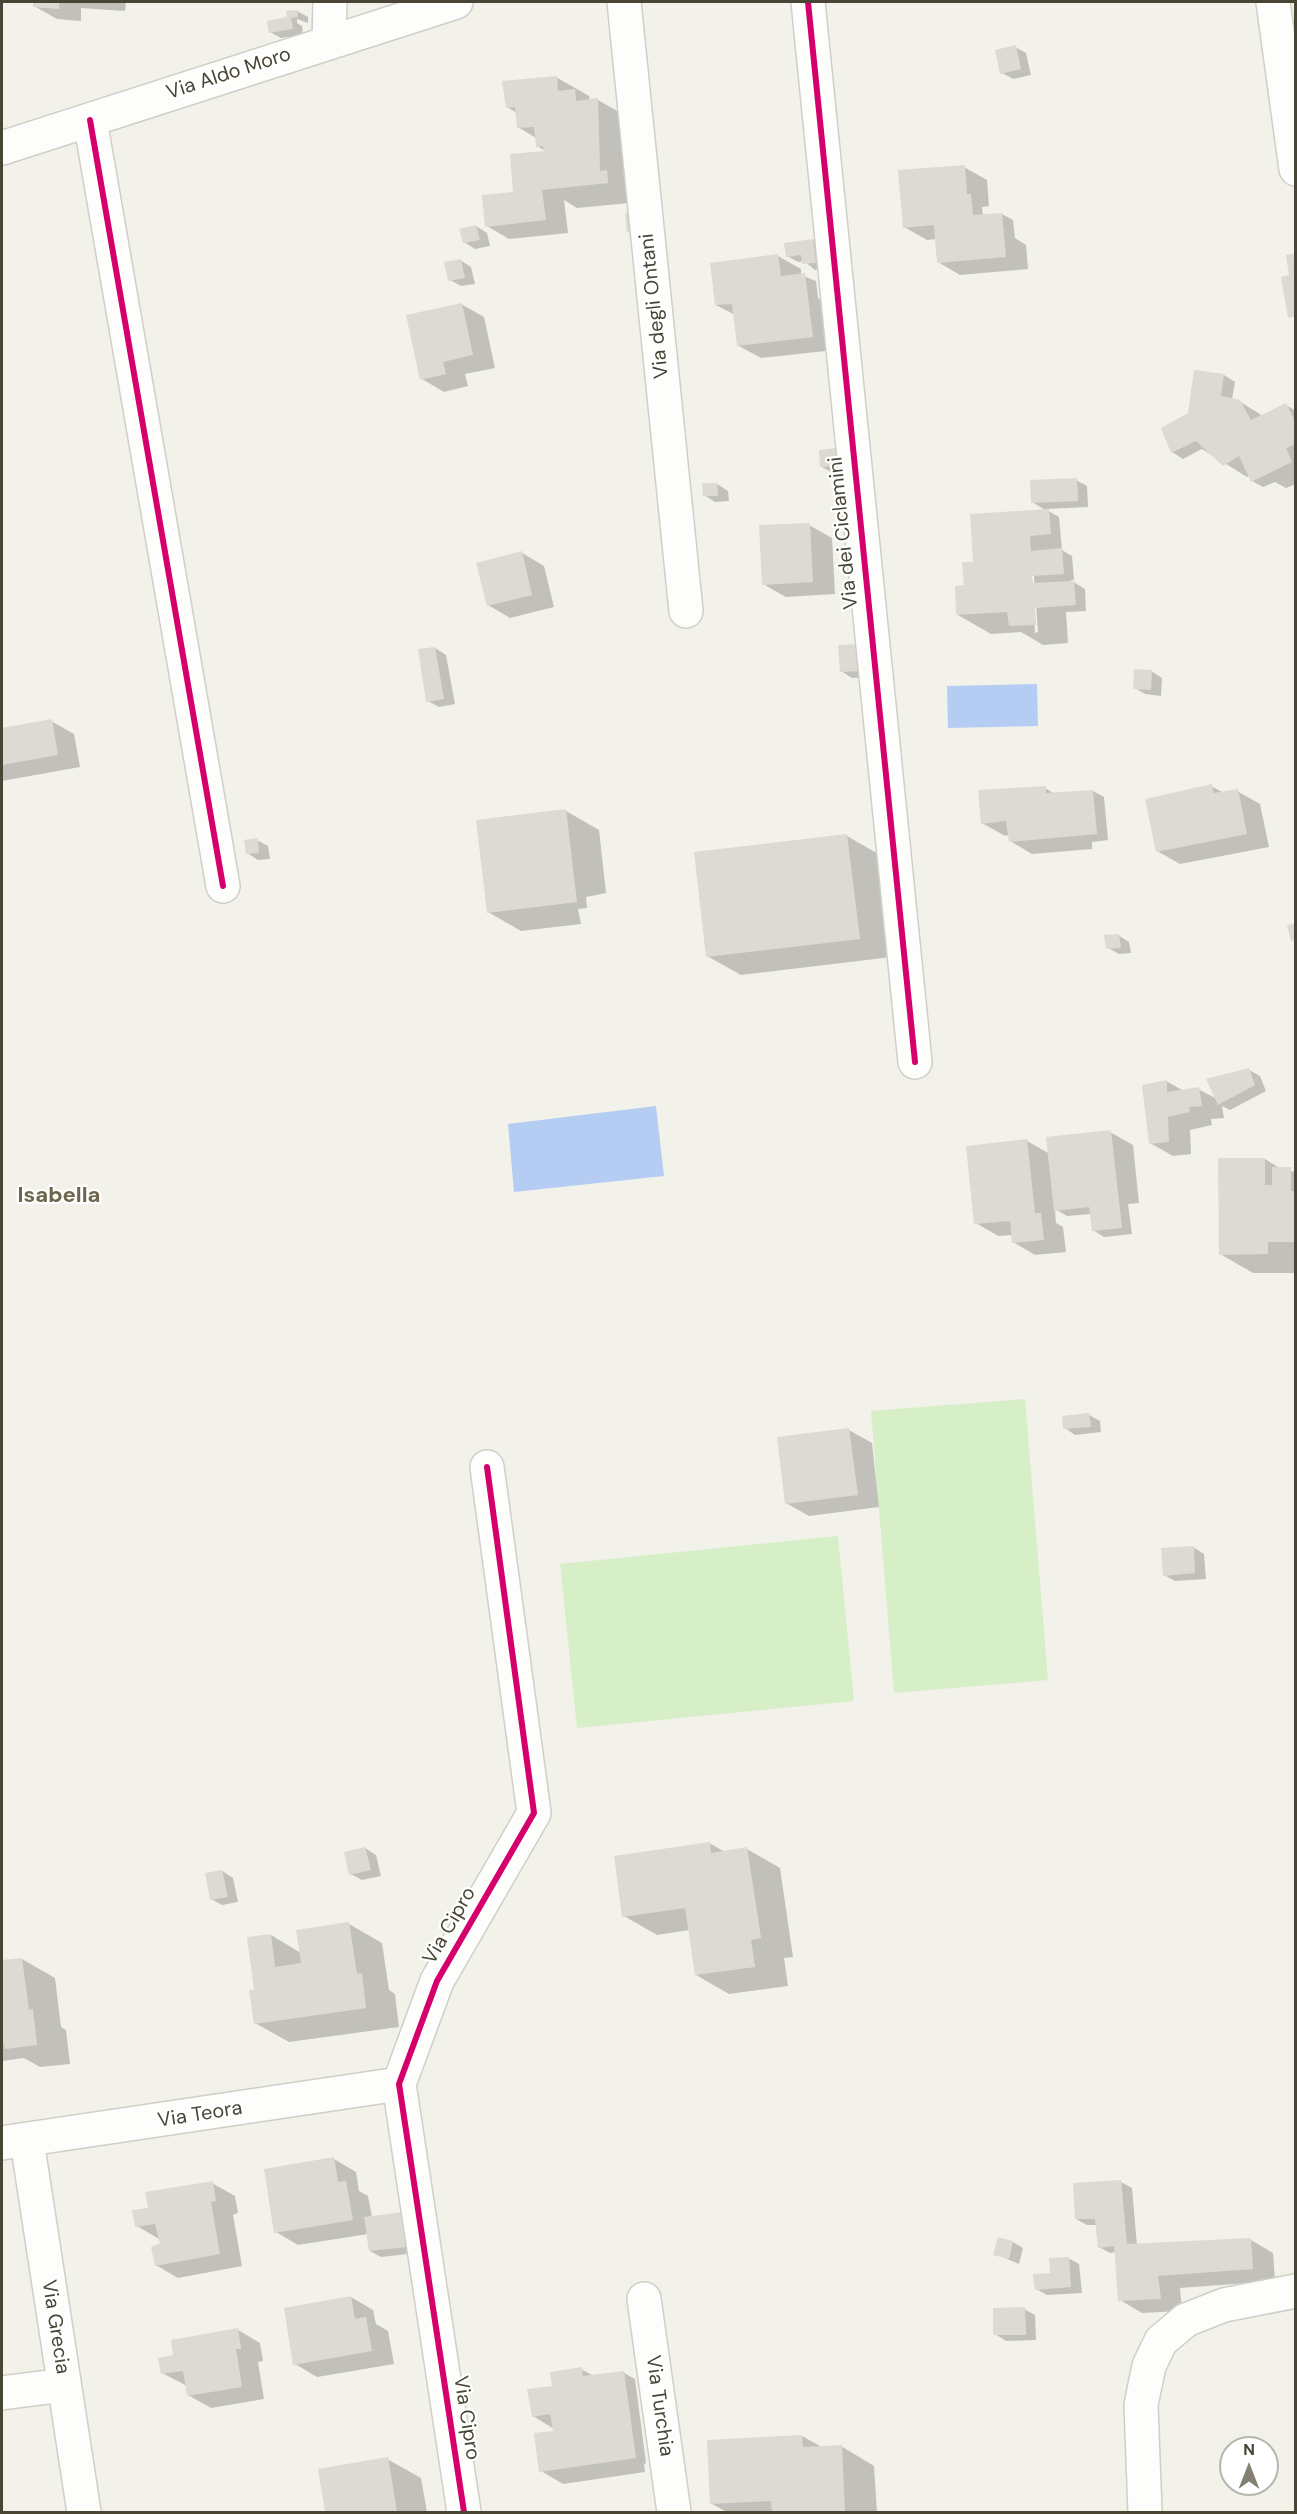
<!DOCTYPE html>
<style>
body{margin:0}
#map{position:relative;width:1297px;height:2514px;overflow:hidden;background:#f2f1ea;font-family:"DM Sans",sans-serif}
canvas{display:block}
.frame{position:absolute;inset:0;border:3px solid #484535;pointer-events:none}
.north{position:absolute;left:1219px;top:2436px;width:60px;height:60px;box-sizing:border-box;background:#fff;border:2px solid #b6b5ae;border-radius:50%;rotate:0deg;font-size:16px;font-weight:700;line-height:24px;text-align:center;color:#484535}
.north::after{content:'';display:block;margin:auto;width:21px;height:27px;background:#848174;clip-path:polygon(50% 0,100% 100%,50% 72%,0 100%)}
</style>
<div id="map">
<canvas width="1297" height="2514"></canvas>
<div class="frame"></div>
<div class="north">N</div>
</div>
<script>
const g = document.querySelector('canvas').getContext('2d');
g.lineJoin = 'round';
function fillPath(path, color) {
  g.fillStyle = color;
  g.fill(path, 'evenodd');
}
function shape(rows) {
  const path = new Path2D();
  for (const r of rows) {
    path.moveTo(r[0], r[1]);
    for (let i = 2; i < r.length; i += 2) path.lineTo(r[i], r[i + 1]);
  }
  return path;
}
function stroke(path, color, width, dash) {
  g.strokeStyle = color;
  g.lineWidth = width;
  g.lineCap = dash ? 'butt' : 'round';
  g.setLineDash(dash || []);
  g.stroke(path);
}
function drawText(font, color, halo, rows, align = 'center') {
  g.font = font + ' "DM Sans",sans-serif';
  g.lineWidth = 4.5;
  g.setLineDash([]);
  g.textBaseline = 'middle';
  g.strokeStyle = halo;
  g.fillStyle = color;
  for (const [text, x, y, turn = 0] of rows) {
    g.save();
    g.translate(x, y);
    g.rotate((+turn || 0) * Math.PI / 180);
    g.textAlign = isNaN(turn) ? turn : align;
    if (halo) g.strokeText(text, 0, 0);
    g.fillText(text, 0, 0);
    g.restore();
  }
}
fillPath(shape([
 [1025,1399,1048,1680,894,1693,871,1411],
 [838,1536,854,1701,577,1728,560,1564]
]), '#d6efc7');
fillPath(shape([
 [1037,684,1038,726,948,728,947,686],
 [656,1106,664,1176,514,1192,508,1124]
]), '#b6cdf3');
fillPath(shape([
 [35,2,126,2,125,11,81,8,81,21,57,19,34,6],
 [297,11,308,17,308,23,297,19,297,23,302,26,303,35,281,38,270,32],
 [1015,47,1026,53,1031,75,1013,79,1002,73],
 [556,77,589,96,590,100,598,100,631,119,640,202,577,208,564,200,568,233,509,239,487,226,547,152,537,146,536,138,518,127,517,113,507,107],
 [964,167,987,180,989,206,982,207,983,216,1002,214,1013,220,1015,238,1026,245,1028,269,960,275,938,262,936,239,927,240,904,227],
 [476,226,487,233,490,246,475,249,464,242],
 [813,240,824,247,827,268,815,270,804,261,798,262,787,256],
 [778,256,801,269,801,275,816,281,818,298,829,305,835,350,761,358,739,346,735,315,716,305],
 [460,260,471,267,475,284,461,286,450,280],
 [461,304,484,317,495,368,465,374,468,386,444,392,422,379],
 [1224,375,1235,382,1232,400,1239,401,1263,416,1286,405,1296,411,1296,484,1286,488,1275,482,1263,487,1252,481,1250,476,1247,477,1202,449,1183,459,1172,452,1162,428,1189,414],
 [836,450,849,472,833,473,822,467],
 [1076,480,1087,486,1088,507,1045,509,1059,517,1062,550,1072,556,1074,580,1070,580,1085,589,1086,611,1066,612,1068,643,1043,645,1021,632,991,634,958,615,974,563,1047,511,1032,502],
 [1031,572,1034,576,1038,632,1035,633],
 [717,484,728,491,729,501,715,502,704,495],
 [809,525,832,538,835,594,786,597,763,584],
 [522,553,544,566,554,607,510,618,488,605],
 [840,646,871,677,852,678,841,671],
 [435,648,446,655,455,704,439,707,428,701],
 [1151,671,1162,678,1161,696,1145,694,1135,688],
 [51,721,74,734,80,767,2,781,2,730],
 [1211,786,1224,793,1237,791,1260,804,1269,847,1180,864,1157,851],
 [1045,788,1055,794,1093,791,1104,797,1108,840,1092,842,1092,849,1032,854,1010,841,1009,835,1005,836,982,823],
 [566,811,599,830,606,893,586,897,587,908,578,909,581,924,521,931,488,912],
 [847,836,880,855,892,957,741,975,707,956],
 [257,840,268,846,270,859,258,860,247,853],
 [1118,935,1129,942,1131,953,1119,954,1108,948],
 [1249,1070,1260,1076,1266,1091,1230,1110,1222,1106,1224,1118,1211,1119,1212,1125,1190,1130,1191,1154,1173,1156,1150,1143,1166,1081,1184,1091,1198,1089,1217,1099],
 [1110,1132,1133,1145,1139,1203,1128,1204,1132,1234,1104,1237,1093,1230,1091,1214,1067,1216,1055,1209,1056,1223,1063,1227,1066,1252,1035,1255,1013,1242,1012,1235,998,1236,976,1223,1027,1141,1050,1154],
 [1265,1159,1281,1169,1296,1172,1296,1273,1253,1273,1220,1254],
 [1089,1415,1100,1421,1101,1432,1075,1435,1065,1428],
 [849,1430,872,1443,879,1507,809,1516,786,1503],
 [1193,1547,1204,1554,1206,1579,1175,1581,1164,1575],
 [709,1843,725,1852,747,1849,780,1868,793,1957,784,1958,788,1986,729,1994,696,1975,689,1930,657,1935,624,1916],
 [365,1848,376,1855,381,1876,362,1880,351,1874],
 [222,1871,233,1878,238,1902,222,1905,211,1899],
 [349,1924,382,1943,389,1990,395,1994,399,2027,289,2042,255,2023,256,1991,271,1935,301,1953],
 [22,1959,55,1978,61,2027,66,2030,70,2064,40,2067,24,2058,2,2061,2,1962],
 [334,2159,356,2172,359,2191,368,2196,372,2217,417,2253,381,2257,370,2251,368,2234,298,2245,276,2232],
 [1121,2182,1132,2188,1137,2246,1251,2240,1273,2253,1275,2281,1180,2288,1182,2311,1142,2313,1120,2300,1116,2252,1110,2253,1099,2247,1097,2225,1087,2225,1076,2219],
 [212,2183,235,2196,238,2213,233,2215,242,2266,178,2278,156,2265,161,2243,159,2239,137,2226],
 [1013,2242,1023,2248,1019,2264,995,2254],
 [1068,2258,1079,2264,1082,2293,1047,2295,1036,2289],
 [351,2297,373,2310,376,2324,388,2331,394,2364,317,2377,295,2364],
 [1024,2309,1035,2315,1036,2340,1006,2341,995,2334],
 [238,2330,260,2343,263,2361,258,2362,264,2399,211,2408,188,2395,187,2386,162,2373,175,2356],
 [581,2369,592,2375,624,2373,635,2379,646,2463,644,2464,645,2472,563,2484,541,2471,555,2432,554,2429,533,2416,552,2388],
 [802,2436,822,2447,841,2446,874,2466,877,2512,727,2512,712,2504],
 [387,2459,421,2478,427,2512,327,2512,320,2470]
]), '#0003');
fillPath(shape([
 [33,2,59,2,59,9,33,7],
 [297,10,298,17,291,18,293,29,269,33,267,21,287,17,286,11],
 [1016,45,1021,69,1000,74,995,50],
 [557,76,558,91,575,89,576,101,598,98,600,171,607,170,608,183,542,190,546,220,485,227,482,195,513,192,510,154,544,151,543,146,536,147,534,127,517,128,515,107,506,108,502,81],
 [965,165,967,194,971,194,973,215,1002,213,1006,257,937,263,934,225,903,228,898,170],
 [642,211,644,231,627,232,625,213],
 [476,225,480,240,463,243,459,229],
 [813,239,816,263,802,264,801,255,786,257,784,243],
 [1296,253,1296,316,1288,318,1281,277,1289,275,1286,255],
 [778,254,781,276,805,273,813,337,737,346,732,304,715,305,710,263],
 [461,259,465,278,448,281,444,262],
 [462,303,473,355,443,362,446,374,420,380,406,315],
 [1194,370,1224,374,1221,396,1240,400,1251,420,1286,403,1296,423,1296,444,1286,448,1292,462,1251,482,1239,456,1223,466,1196,441,1171,453,1161,428,1188,413],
 [837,448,838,466,820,467,819,450],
 [1077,478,1078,501,1031,503,1030,480],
 [702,483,717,483,718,496,703,496],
 [1049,509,1051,534,1030,536,1031,551,1062,548,1064,574,1032,576,1033,583,1074,581,1076,605,1035,608,1036,625,1009,626,1007,612,956,615,955,586,964,585,962,562,973,562,970,514],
 [810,523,813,582,762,585,759,525],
 [522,551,532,595,487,606,476,563],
 [859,644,861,671,840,672,838,645],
 [435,647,444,699,426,702,418,649],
 [1134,669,1152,670,1151,690,1133,689],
 [52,719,58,755,2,765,2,728],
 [1212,784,1214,793,1238,789,1247,834,1156,852,1145,799],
 [1046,786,1046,793,1093,790,1097,834,1009,842,1006,821,981,824,978,790],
 [566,809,577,902,487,913,476,820],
 [847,834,860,939,706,957,694,852],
 [258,838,259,853,246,854,244,840],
 [1296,923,1296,940,1291,941,1287,925],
 [1119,934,1121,948,1106,949,1104,935],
 [1249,1068,1255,1085,1218,1105,1206,1079],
 [1167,1080,1167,1092,1199,1087,1202,1106,1189,1107,1190,1112,1168,1117,1169,1142,1149,1144,1142,1085],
 [1111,1130,1122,1228,1092,1231,1089,1207,1054,1211,1046,1137],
 [1027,1139,1035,1213,1041,1213,1044,1240,1012,1243,1010,1221,974,1224,966,1146],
 [1218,1158,1265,1158,1265,1185,1272,1185,1272,1167,1291,1167,1291,1191,1296,1191,1296,1242,1268,1242,1268,1254,1219,1255],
 [1089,1413,1091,1427,1063,1429,1062,1416],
 [849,1428,858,1495,785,1504,777,1437],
 [1194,1546,1195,1573,1163,1576,1161,1548],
 [710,1842,711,1853,747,1847,761,1938,751,1940,755,1967,695,1975,685,1908,622,1917,614,1856],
 [365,1847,371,1870,349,1875,344,1852],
 [222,1870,228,1897,210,1900,205,1873],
 [349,1922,357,1974,362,1973,366,2008,254,2024,249,1990,254,1990,247,1937,271,1934,275,1967,301,1963,296,1930],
 [22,1958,29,2010,33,2009,37,2045,5,2049,2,2039,2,1960],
 [334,2157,338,2182,346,2181,353,2220,274,2233,264,2169],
 [1121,2180,1127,2244,1251,2238,1253,2269,1158,2276,1161,2299,1118,2301,1114,2246,1098,2248,1095,2219,1075,2219,1073,2183],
 [213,2181,216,2201,211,2202,220,2254,155,2266,151,2247,160,2243,155,2224,135,2227,132,2210,148,2208,145,2192],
 [403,2212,407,2247,369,2251,364,2217],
 [998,2237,1013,2241,1009,2259,993,2255],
 [1069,2257,1071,2287,1035,2290,1033,2274,1050,2273,1049,2258],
 [351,2296,355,2319,366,2317,372,2351,293,2365,284,2308],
 [1025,2307,1026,2335,993,2335,993,2308],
 [238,2328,241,2349,236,2349,242,2387,187,2396,183,2371,161,2374,158,2358,173,2355,171,2340],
 [582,2367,583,2376,624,2371,636,2458,539,2472,534,2433,553,2431,550,2414,532,2417,527,2389,552,2386,550,2372],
 [802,2435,803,2447,842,2445,845,2512,772,2512,771,2501,710,2504,707,2440],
 [388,2457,397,2512,325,2512,318,2469]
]), '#dcdad2');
const minor = shape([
 [624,2,686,611],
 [808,2,915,1062],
 [1273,2,1296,169],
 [329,41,330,2],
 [90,120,223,886],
 [27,2141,84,2512],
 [2,2143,399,2084],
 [644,2299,674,2512],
 [2,2393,64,2385],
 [464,2512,399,2084,437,1981,534,1813,487,1467],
 [1145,2512,1141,2405,1149,2366,1161,2341,1186,2320,1224,2305,1296,2291]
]);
const tertiary = shape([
 [2,148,456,2]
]);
stroke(minor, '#d0cfc7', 36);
stroke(tertiary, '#d0cfc7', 36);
stroke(minor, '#fdfdfc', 33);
stroke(tertiary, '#fdfdfc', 33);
stroke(shape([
 [808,2,915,1062],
 [90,120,223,886],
 [464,2512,399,2084,437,1981,534,1813,487,1467]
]), '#d6006c', 6);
drawText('20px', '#484535', '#fff', [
 ["Via Aldo Moro",229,74,-18],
 ["Via degli Ontani",655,306,-96],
 ["Via dei Ciclamini",844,533,-96],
 ["Via Cipro",450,1926,-60],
 ["Via Teora",200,2115,-9],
 ["Via Grecia",55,2327,81],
 ["Via Turchia",659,2406,82],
 ["Via Cipro",466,2418,81]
]);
drawText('bold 22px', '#6c674b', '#fff', [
 ["Isabella",59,1196]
]);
</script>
